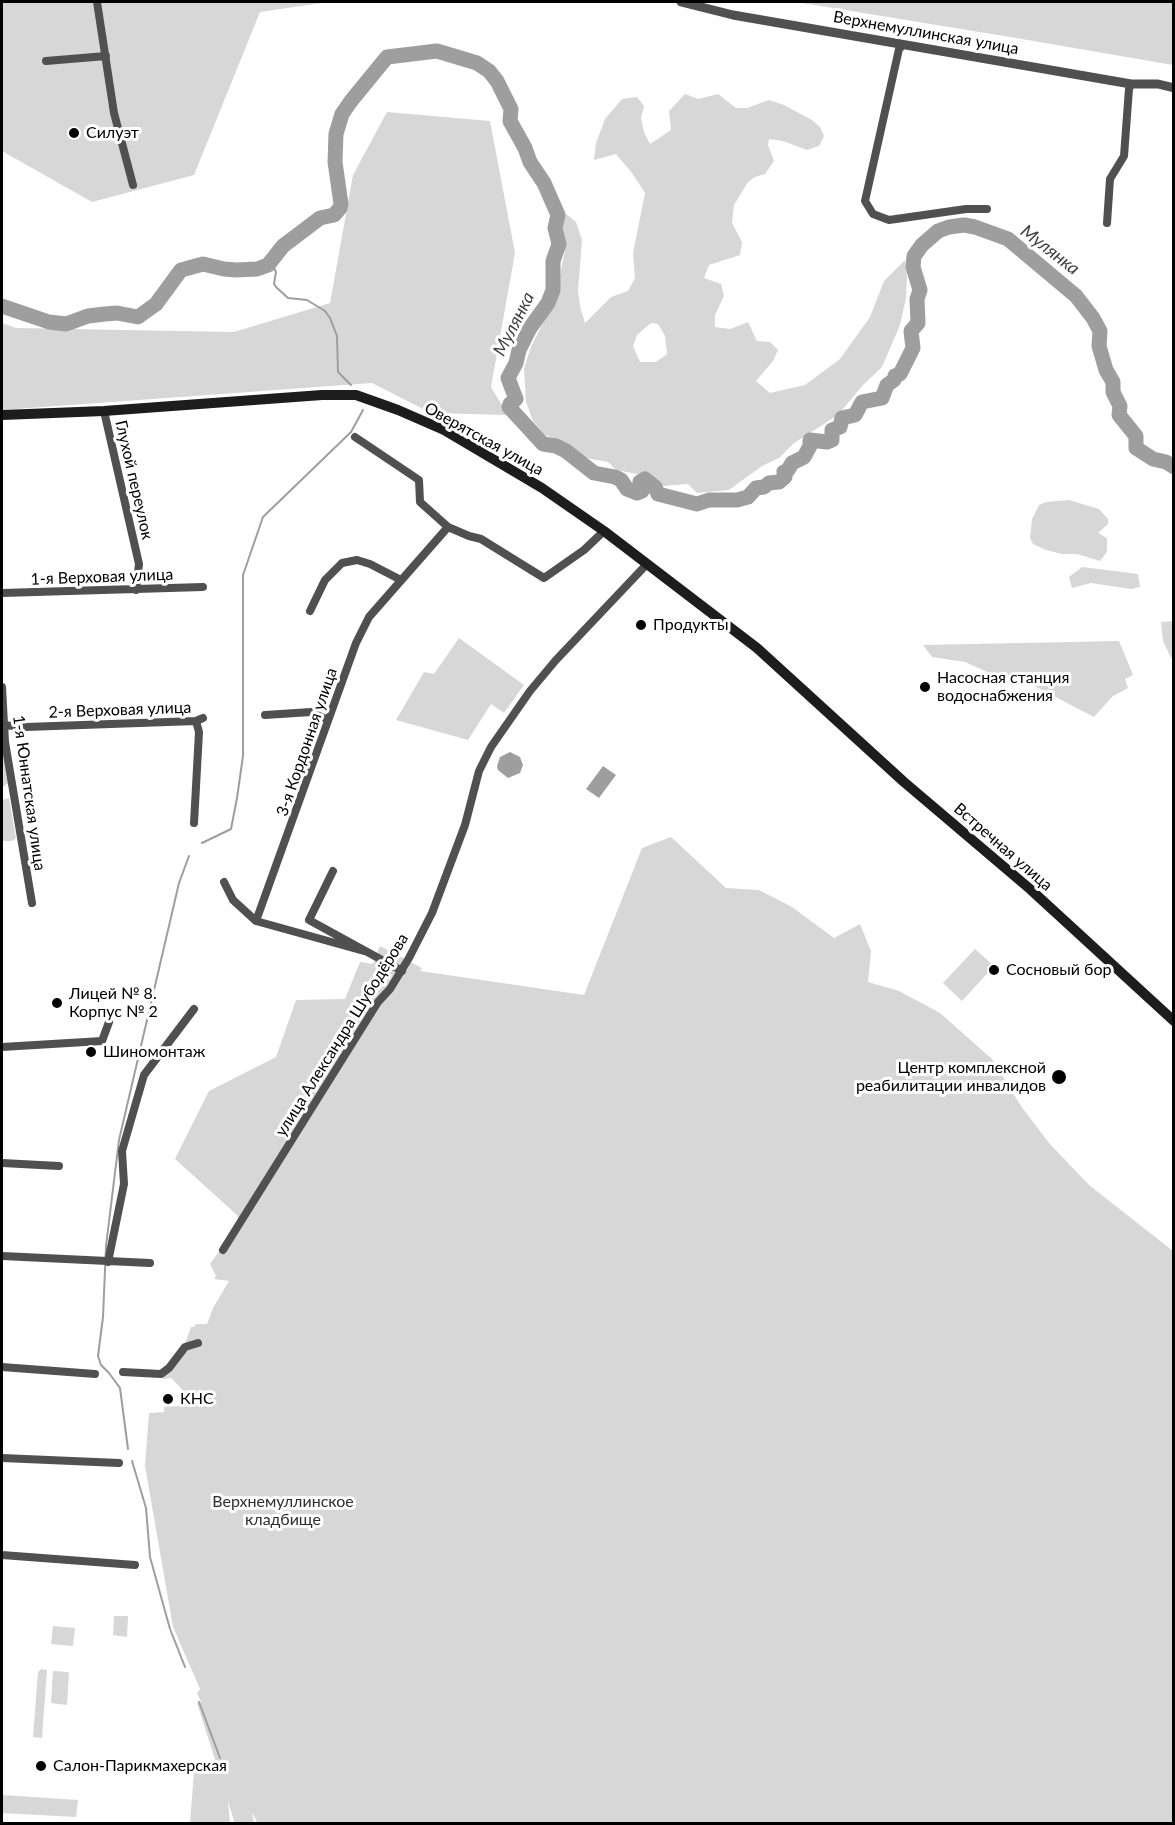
<!DOCTYPE html>
<meta charset="utf-8">
<style>
body{margin:0}
#map{position:relative;width:1175px;height:1825px;overflow:hidden;background:#fff;font-family:Lato,sans-serif}
canvas{display:block}
.frame{position:absolute;inset:0;border:3px solid #000;pointer-events:none}
</style>
<div id="map">
<canvas width="1175" height="1825"></canvas>
<div class="frame"></div>
</div>
<script>
const g = document.querySelector('canvas').getContext('2d');
g.lineJoin = 'round';
function fillPath(path, color) {
  g.fillStyle = color;
  g.fill(path, 'evenodd');
}
function shape(rows) {
  const path = new Path2D();
  for (const r of rows) {
    path.moveTo(r[0], r[1]);
    for (let i = 2; i < r.length; i += 2) path.lineTo(r[i], r[i + 1]);
  }
  return path;
}
function stroke(path, color, width, dash) {
  g.strokeStyle = color;
  g.lineWidth = width;
  g.lineCap = dash ? 'butt' : 'round';
  g.setLineDash(dash || []);
  g.stroke(path);
}
function drawText(font, color, halo, rows, align = 'center') {
  g.font = font + ' Lato,sans-serif';
  g.lineWidth = 6;
  g.setLineDash([]);
  g.textBaseline = 'middle';
  g.strokeStyle = halo;
  g.fillStyle = color;
  for (const [text, x, y, turn = 0] of rows) {
    g.save();
    g.translate(x, y);
    g.rotate((+turn || 0) * Math.PI / 180);
    g.textAlign = isNaN(turn) ? turn : align;
    if (halo) g.strokeText(text, 0, 0);
    g.fillText(text, 0, 0);
    g.restore();
  }
}
fillPath(shape([
 [2,2,328,2,260,12,194,175,92,202,2,151],
 [796,2,1173,2,1173,65,1010,37],
 [685,94,698,99,718,94,736,108,747,108,769,100,784,105,812,120,820,127,824,136,819,146,807,150,783,141,769,139,768,145,774,161,765,174,755,177,748,182,734,205,732,223,742,242,740,255,709,265,704,278,721,284,724,296,715,315,715,327,730,329,748,322,757,341,770,342,778,350,773,361,756,381,770,393,805,385,840,359,870,317,884,281,905,260,907,277,906,298,900,325,882,367,863,385,838,415,794,443,779,458,762,466,729,490,697,493,688,484,663,486,656,481,637,474,616,470,608,462,581,457,564,442,545,435,533,421,526,402,524,368,531,347,554,301,557,291,565,250,559,227,562,217,566,214,576,222,582,240,578,291,580,306,585,323,611,297,628,291,635,278,633,253,645,193,632,173,616,154,594,160,596,143,605,119,622,99,637,97,644,106,641,118,644,132,650,144,671,130,669,111],
 [651,323,658,324,665,336,667,354,656,362,640,362,633,346,637,335],
 [387,112,490,121,515,253,491,387,508,415,431,413,372,383,2,410,2,323,16,328,234,332,330,303,353,175],
 [1069,500,1099,509,1108,519,1108,524,1098,533,1107,538,1107,552,1100,561,1077,554,1062,554,1046,550,1033,544,1030,538,1032,519,1039,505,1046,502],
 [1082,567,1138,574,1140,587,1131,589,1091,583,1072,588,1069,577],
 [1173,621,1174,621,1173,660,1170,656,1163,641,1161,622],
 [459,638,524,685,504,713,491,704,468,740,396,720,424,672,434,674],
 [1119,641,1133,675,1125,679,1128,688,1113,696,1094,717,1021,679,992,674,965,662,932,657,923,645],
 [2,742,9,783,2,787],
 [9,798,16,838,12,841,2,841,2,800],
 [671,837,726,888,759,890,792,907,834,938,860,924,871,951,868,982,899,991,940,1013,992,1059,1021,1106,1049,1143,1089,1185,1173,1251,1173,1823,258,1824,252,1812,254,1823,235,1824,228,1801,230,1823,190,1823,194,1771,219,1772,197,1703,201,1702,197,1693,200,1689,173,1627,145,1466,149,1413,164,1412,164,1407,180,1406,182,1389,171,1378,162,1379,186,1341,191,1327,194,1327,196,1324,207,1324,213,1308,229,1281,214,1279,216,1276,210,1264,239,1224,237,1215,175,1159,209,1091,276,1057,296,1000,345,999,360,962,373,964,380,946,422,968,420,971,584,995,642,848],
 [975,949,994,966,962,1001,943,983],
 [114,1616,128,1616,127,1637,113,1635],
 [53,1626,75,1628,73,1646,51,1644],
 [41,1669,47,1670,42,1738,33,1737,38,1672],
 [53,1671,69,1672,67,1705,51,1703],
 [2,1795,78,1800,76,1817,2,1813]
]), '#d7d7d7');
fillPath(shape([
 [510,752,520,757,523,765,520,773,508,778,498,770,497,766,500,757],
 [603,766,616,775,599,798,586,789]
]), '#9e9e9e');
stroke(shape([
 [271,262,276,272,274,284,276,287,288,298,307,300,325,311,330,318,337,336,338,372,351,385],
 [202,843,231,829,237,798,243,756,243,575,263,517,351,432,363,410],
 [128,1449,120,1388,109,1373,101,1365,98,1356,103,1317,106,1246,119,1140,179,883,189,856],
 [132,1461,146,1508,150,1557,170,1629,185,1667],
 [199,1702,220,1758]
]), '#9e9e9e', 2);
stroke(shape([
 [2,306,49,322,66,324,88,316,105,314,117,313,138,317,156,304,181,270,185,269,203,264,224,269,236,270,257,269,268,265,283,246,320,218,334,215,340,208,341,204,335,162,336,134,342,114,351,101,387,57,437,51,477,63,489,71,497,81,511,109,510,121,525,148,530,162,544,183,558,215,555,228,559,244,553,261,553,290,548,303,530,328,519,350,516,363,508,378,516,399,510,404,509,407,543,444,556,446,566,451,594,473,615,477,621,480,627,489,637,493,642,491,640,482,645,479,655,487,658,494,697,504,709,500,737,500,748,497,756,488,764,487,769,483,779,482,785,477,784,472,788,470,792,463,804,457,810,446,810,440,827,442,832,440,832,430,840,427,842,418,855,415,862,402,882,398,887,385,894,380,895,376,900,374,913,348,911,331,918,323,917,299,920,290,913,267,914,256,922,245,938,231,949,227,964,225,975,227,1008,239,1076,296,1093,318,1100,331,1099,346,1106,370,1113,382,1113,392,1120,406,1119,415,1136,436,1136,448,1153,459,1166,462,1174,467]
]), '#9e9e9e', 15);
stroke(shape([
 [97,2,114,113,133,185],
 [903,45,899,49,865,201,873,214,889,220,966,209,987,209],
 [46,61,106,56],
 [1107,223,1110,179,1124,156,1129,89,1131,84],
 [104,411,139,564,136,590],
 [355,437,419,480,420,502,448,527,469,536,481,539,544,578,584,550,604,531],
 [2,593,203,587],
 [310,611,325,580,342,563,357,560,370,564,401,580],
 [2,687,5,742,32,903],
 [265,715,311,712,328,720],
 [2,725,26,727,196,721,203,718],
 [194,823,199,732,196,721],
 [333,871,309,920,402,971],
 [224,882,233,900,256,921,364,951],
 [256,921,356,643,369,617,448,527],
 [2,1047,102,1041,109,1022],
 [2,1163,59,1166],
 [223,1250,378,1002,390,989,409,958,432,913,465,825,479,771,491,747,530,691,556,660,647,564],
 [2,1256,150,1263],
 [108,1262,124,1184,122,1151,144,1075,194,1009],
 [2,1367,95,1374],
 [123,1372,161,1374,169,1368,185,1347,198,1343],
 [2,1458,119,1463],
 [2,1555,135,1565]
]), '#505050', 8);
stroke(shape([
 [681,2,733,15,1131,84,1158,84,1174,88]
]), '#505050', 9);
stroke(shape([
 [2,415,104,411,322,395,356,395,398,410,444,430,542,488,604,531,757,648,904,782,1030,889,1174,1021]
]), '#1d1d1d', 10);
for (const [x, y, r, color] of [
 [74,133,6,"#000"],
 [641,625,6,"#000"],
 [925,687,6,"#000"],
 [994,970,6,"#000"],
 [57,1003,6,"#000"],
 [91,1052,6,"#000"],
 [1059,1077,8,"#000"],
 [168,1399,6,"#000"],
 [41,1766,6,"#000"]
]) {
  const dot = new Path2D();
  dot.arc(x, y, r, 0, 2 * Math.PI);
  g.fillStyle = color;
  g.fill(dot);
  stroke(dot, '#fff', 2);
}
drawText('16px', '#000', '#fff', [
 ["Верхнемуллинская улица",926,33,10],
 ["Оверятская улица",484,439,29],
 ["Глухой переулок",134,480,77],
 ["1-я Верховая улица",102,577,-2],
 ["2-я Верховая улица",120,710,-2],
 ["3-я Кордонная улица",307,742,-71],
 ["1-я Юннатская улица",29,793,82],
 ["Встречная улица",1003,847,41],
 ["улица Александра Шубодёрова",342,1035,-58]
]);
drawText('16px', '#000', '#fff', [
 ["Силуэт",86,133],
 ["Пpoдукты",653,625],
 ["Насосная станция",937,678],
 ["водоснабжения",937,696],
 ["Сосновый бор",1006,970],
 ["Лицей № 8.",69,994],
 ["Корпус № 2",69,1012],
 ["Шиномонтаж",103,1052],
 ["Центр комплексной",1046,1068,"right"],
 ["реабилитации инвалидов",1046,1086,"right"],
 ["КНС",180,1399],
 ["Салон-Парикмахерская",53,1766]
], 'left');
drawText('16px', '#2e2e2e', '#fff', [
 ["Верхнемуллинское",283,1502],
 ["кладбище",283,1520]
]);
drawText('italic 18px', '#3f3f3f', '#fff', [
 ["Мулянка",1050,250,38],
 ["Мулянка",514,324,-63]
]);
</script>
